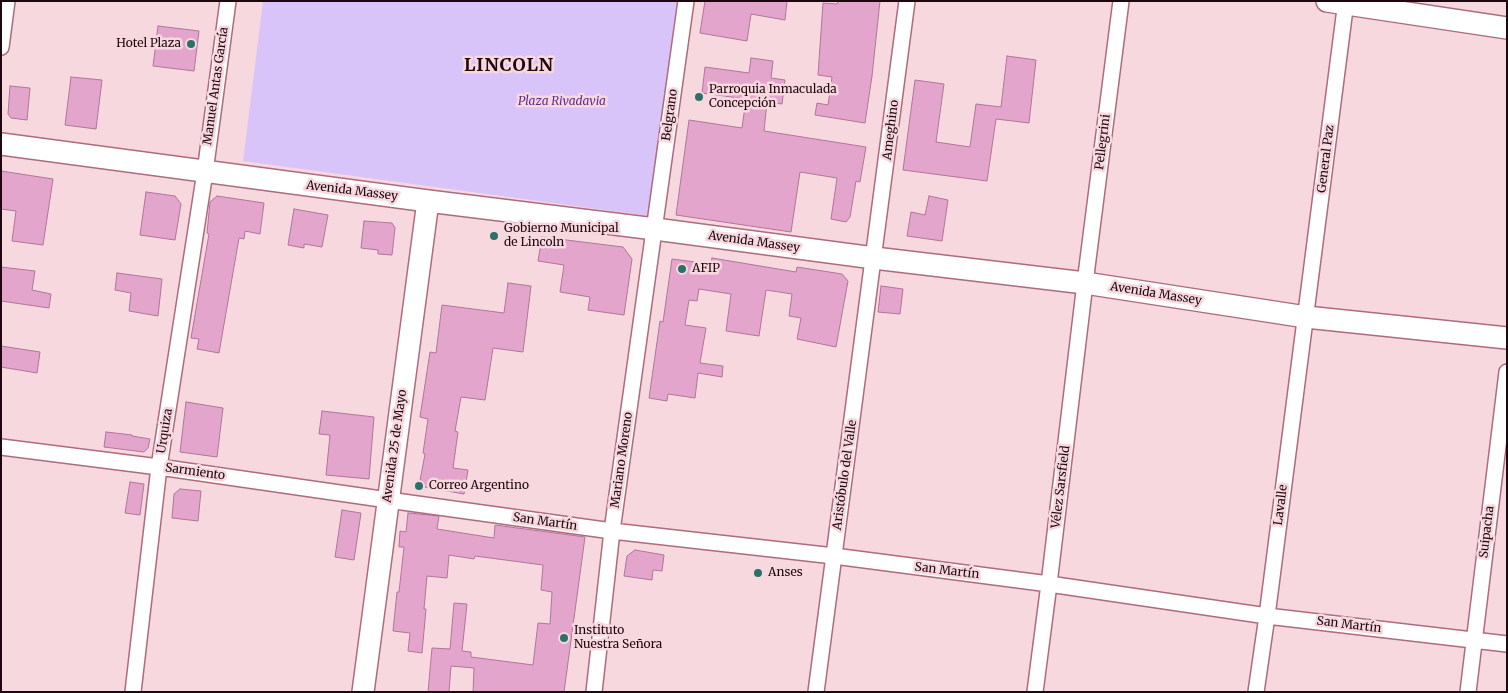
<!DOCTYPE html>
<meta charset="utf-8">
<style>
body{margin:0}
#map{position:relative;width:1508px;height:693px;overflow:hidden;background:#f7d8df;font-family:Merriweather,serif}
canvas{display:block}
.frame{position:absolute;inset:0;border:2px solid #1f070f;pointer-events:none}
</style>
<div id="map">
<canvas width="1508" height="693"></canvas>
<div class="frame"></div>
</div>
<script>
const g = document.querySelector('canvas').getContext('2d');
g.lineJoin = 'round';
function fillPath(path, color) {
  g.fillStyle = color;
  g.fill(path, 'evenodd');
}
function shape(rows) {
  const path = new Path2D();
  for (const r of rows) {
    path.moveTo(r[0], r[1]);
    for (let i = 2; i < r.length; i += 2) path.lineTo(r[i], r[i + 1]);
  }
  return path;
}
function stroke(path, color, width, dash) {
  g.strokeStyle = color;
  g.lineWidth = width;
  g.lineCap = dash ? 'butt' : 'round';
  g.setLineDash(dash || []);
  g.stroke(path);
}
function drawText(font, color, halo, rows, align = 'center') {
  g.font = font + ' Merriweather,serif';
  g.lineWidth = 5;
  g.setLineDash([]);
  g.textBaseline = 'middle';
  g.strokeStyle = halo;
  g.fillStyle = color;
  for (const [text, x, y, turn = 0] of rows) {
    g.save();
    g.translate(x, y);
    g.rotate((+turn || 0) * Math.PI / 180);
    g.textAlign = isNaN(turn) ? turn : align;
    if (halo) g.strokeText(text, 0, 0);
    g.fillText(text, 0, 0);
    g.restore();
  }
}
fillPath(shape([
 [263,1,677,1,649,216,243,161]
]), '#d9c4fa');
const building = shape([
 [705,1,787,1,785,20,751,14,747,41,700,33,705,1],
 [838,1,880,1,872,76,865,123,815,115,817,103,828,105,832,77,818,75,823,3,837,4,838,1],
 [158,26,199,31,194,71,153,66,158,26],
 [1007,56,1036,60,1029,123,996,119,987,181,903,170,915,80,944,84,936,142,970,147,976,104,1001,107,1007,56],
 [751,58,773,61,771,78,785,80,782,104,767,102,764,131,866,147,860,182,856,181,850,217,846,222,831,219,837,178,800,172,791,232,676,215,689,120,742,128,746,99,702,93,705,67,749,73,751,58],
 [71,77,102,80,96,129,65,125,71,77],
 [10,86,30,88,27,120,11,118,8,114,10,86],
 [1,171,53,179,43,245,12,241,16,211,1,209,1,171],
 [146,192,175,196,181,204,175,240,140,235,146,192],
 [217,196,264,203,260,234,245,231,244,239,239,238,219,353,197,349,199,339,191,338,209,234,207,233,210,202,217,196],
 [929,196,948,200,942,241,907,236,911,212,925,215,929,196],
 [294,209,328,215,322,247,304,244,304,248,288,245,294,209],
 [364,221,392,223,395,228,392,255,378,254,378,250,361,248,364,221],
 [542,237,623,247,632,259,624,315,588,310,590,297,560,292,564,265,538,261,542,237],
 [712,258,796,272,797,267,842,274,848,281,836,347,797,339,801,318,789,316,792,294,766,290,759,336,726,331,731,294,699,289,697,301,689,300,685,325,706,328,700,363,723,366,722,377,698,373,695,398,668,394,667,401,649,398,660,321,663,322,672,259,711,264,712,258],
 [1,267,35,271,32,290,51,294,49,308,1,301,1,267],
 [117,273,162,279,158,316,129,311,131,293,115,290,117,273],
 [508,283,531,286,523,352,493,348,485,400,461,397,455,431,458,432,453,468,468,470,464,494,419,486,425,454,423,453,428,419,420,417,430,352,436,353,442,305,504,313,508,283],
 [881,286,903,289,900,314,878,312,881,286],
 [1,346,40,352,37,373,1,367,1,346],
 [186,402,223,408,217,457,180,452,186,402],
 [322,411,374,417,369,479,326,475,330,435,319,434,322,411],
 [106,432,132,435,132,436,150,439,148,448,144,452,104,447,106,432],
 [130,482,144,484,140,515,125,513,130,482],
 [180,489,201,491,198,521,172,518,174,494,180,489],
 [342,510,361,513,354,560,335,557,342,510],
 [408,513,439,516,437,529,494,538,495,525,585,537,564,692,473,692,474,668,451,666,449,692,428,692,432,648,450,649,454,603,467,604,462,651,471,652,471,657,533,665,538,623,550,624,552,592,541,590,543,565,475,556,474,559,449,555,447,578,427,576,424,609,426,609,422,653,408,651,410,633,393,631,397,592,399,592,404,547,399,547,400,531,406,532,408,513],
 [635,550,664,555,662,571,653,570,652,580,624,576,627,556,635,550]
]);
fillPath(building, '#e4a5cc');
stroke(building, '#b0759a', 1);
const minor = shape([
 [1,47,7,1],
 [1,447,159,467,388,500,612,531,834,556,1049,584,1267,616,1507,644],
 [133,692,159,467,205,172,228,1],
 [594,692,612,531,686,1],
 [816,692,907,1],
 [1035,692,1049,584,1085,283,1121,1],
 [1256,692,1267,616,1346,1],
 [1468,692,1507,372]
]);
const secondary = shape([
 [1327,1,1507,28],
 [1,144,428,201,655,229,874,258,1085,283,1306,317,1507,338],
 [363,692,428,201]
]);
stroke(minor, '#ae6b7d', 18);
stroke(secondary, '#ae6b7d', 24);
stroke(minor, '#fff', 15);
stroke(secondary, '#fff', 21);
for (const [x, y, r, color] of [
 [191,44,5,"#2a7167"],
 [699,97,5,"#2a7167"],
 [494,236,5,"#2a7167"],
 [682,269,5,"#2a7167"],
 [419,486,5,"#2a7167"],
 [758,573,5,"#2a7167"],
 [564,638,5,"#2a7167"]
]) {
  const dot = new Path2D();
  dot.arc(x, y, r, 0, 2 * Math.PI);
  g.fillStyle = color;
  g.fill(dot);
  stroke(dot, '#f7d8df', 2);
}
drawText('12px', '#1f070f', '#f7d8df', [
 ["Hotel Plaza",181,44,"right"],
 ["Parroquia Inmaculada",709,90],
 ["Concepción",709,104],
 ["Gobierno Municipal",504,229],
 ["de Lincoln",504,243],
 ["AFIP",692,269],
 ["Correo Argentino",429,486],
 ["Anses",768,573],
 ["Instituto",574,631],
 ["Nuestra Señora",574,645]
], 'left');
drawText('12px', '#1f070f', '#f7d8df', [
 ["Manuel Antas García",216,86,-82],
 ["Belgrano",670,115,-82],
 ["Ameghino",891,130,-83],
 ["Pellegrini",1103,142,-83],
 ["General Paz",1326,159,-83],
 ["Avenida Massey",352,191,7],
 ["Avenida Massey",754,242,8],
 ["Avenida Massey",1156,294,9],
 ["Urquiza",165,431,-81],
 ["Avenida 25 de Mayo",395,446,-82],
 ["Mariano Moreno",622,460,-82],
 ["Sarmiento",195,472,8],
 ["Aristóbulo del Valle",845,475,-82],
 ["Vélez Sarsfield",1061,487,-83],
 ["Lavalle",1281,505,-83],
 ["San Martín",545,522,8],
 ["Suipacha",1487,532,-83],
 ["San Martín",947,571,7],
 ["San Martín",1349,625,7]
]);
drawText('italic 12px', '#5c2d8f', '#f7d8df', [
 ["Plaza Rivadavia",562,102]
]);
g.letterSpacing = '1px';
drawText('bold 18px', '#1f070f', '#f7d8df', [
 ["LINCOLN",509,66]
]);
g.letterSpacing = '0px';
</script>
